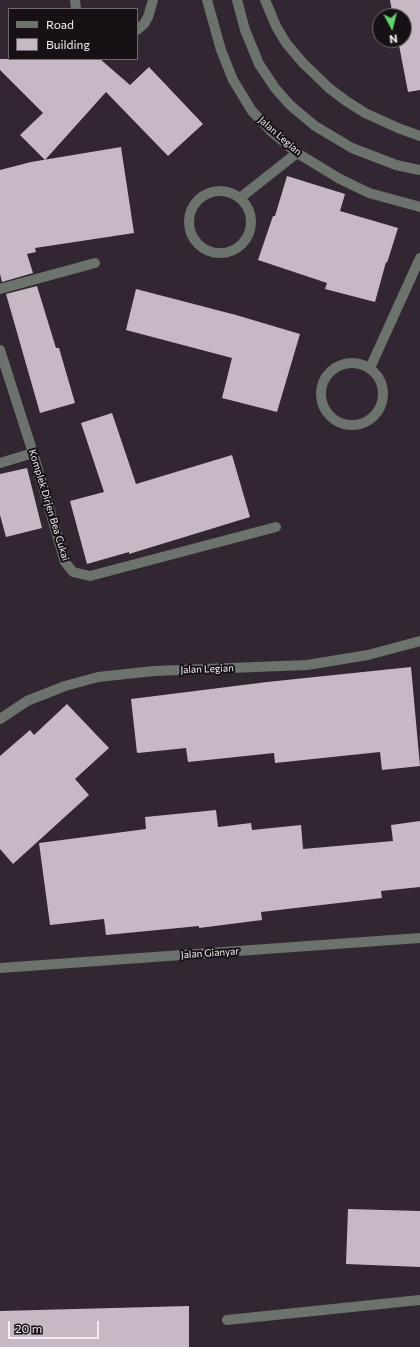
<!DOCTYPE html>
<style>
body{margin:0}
#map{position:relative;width:420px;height:1347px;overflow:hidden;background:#322632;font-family:Commissioner,sans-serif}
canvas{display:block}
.legend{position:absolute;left:8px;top:8px;width:130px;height:52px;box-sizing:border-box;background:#171116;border:1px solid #70696f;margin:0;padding:5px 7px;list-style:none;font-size:12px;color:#f5edf5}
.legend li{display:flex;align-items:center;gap:8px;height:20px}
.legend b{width:20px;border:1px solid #70696f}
.north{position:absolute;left:372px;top:8px;width:40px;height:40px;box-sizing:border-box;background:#171116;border:1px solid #70696f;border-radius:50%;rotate:173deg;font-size:11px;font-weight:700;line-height:16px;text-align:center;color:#f5edf5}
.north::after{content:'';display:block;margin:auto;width:14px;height:18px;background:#60d56a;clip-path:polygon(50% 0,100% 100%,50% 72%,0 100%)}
.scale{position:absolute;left:8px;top:1321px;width:91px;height:18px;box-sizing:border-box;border:2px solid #f5edf5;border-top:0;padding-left:5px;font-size:12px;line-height:14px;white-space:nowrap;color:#f5edf5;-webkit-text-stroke:3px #171116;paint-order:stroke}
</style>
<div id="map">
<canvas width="420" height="1347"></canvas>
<ul class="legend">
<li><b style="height:5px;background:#6c726c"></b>Road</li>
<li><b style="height:11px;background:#c7b8c6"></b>Building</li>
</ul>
<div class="north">N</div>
<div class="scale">20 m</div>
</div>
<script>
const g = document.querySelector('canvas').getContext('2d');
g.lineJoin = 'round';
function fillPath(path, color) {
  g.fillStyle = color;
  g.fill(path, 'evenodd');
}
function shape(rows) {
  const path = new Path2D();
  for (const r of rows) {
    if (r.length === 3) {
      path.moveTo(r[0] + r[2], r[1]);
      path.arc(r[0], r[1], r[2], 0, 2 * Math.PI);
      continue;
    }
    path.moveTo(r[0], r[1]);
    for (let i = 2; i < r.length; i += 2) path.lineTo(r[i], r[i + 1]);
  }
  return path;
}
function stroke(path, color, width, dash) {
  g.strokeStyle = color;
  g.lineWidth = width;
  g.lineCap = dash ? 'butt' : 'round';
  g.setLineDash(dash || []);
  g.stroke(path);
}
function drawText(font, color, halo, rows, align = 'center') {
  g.font = font + ' Commissioner,sans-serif';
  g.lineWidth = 4;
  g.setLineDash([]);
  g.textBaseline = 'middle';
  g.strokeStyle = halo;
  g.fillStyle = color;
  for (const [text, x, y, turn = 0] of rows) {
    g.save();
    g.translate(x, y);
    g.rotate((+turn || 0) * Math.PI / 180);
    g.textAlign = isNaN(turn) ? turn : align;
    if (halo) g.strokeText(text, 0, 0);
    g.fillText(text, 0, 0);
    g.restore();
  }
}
fillPath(shape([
 [390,0,420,0,420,90,408,92,398,40,404,40,404,16,393,16],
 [0,59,100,59,130,85,149,67,203,124,168,156,106,92,45,160,20,135,43,113,0,70],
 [121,147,134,233,35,248,36,252,27,254,33,273,2,282,0,274,0,170,31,162],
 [287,176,345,194,340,211,398,228,387,263,386,262,375,302,325,289,327,283,258,260,273,216,275,216],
 [37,286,56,348,59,348,75,403,40,413,6,294],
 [136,289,236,315,300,334,277,412,222,398,232,358,126,330],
 [112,413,136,484,232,455,250,517,129,554,129,552,87,564,70,501,104,492,81,423],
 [27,468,42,528,6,537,0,515,0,474],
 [411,667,420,766,382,770,380,752,275,763,274,753,188,762,186,748,138,753,138,752,137,753,131,699,267,682],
 [67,704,109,748,75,779,89,795,13,864,0,849,0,756,30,730,34,735],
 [216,810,218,827,251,823,252,830,301,825,303,849,393,841,391,825,420,821,420,887,381,891,382,898,261,912,262,920,199,928,199,926,106,935,104,919,50,925,39,843,146,829,145,817],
 [348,1209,420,1211,420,1267,346,1264],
 [189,1306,189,1347,0,1347,0,1311]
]), '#c7b8c6');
stroke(shape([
 [75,0,76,9],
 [207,0,221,50,233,80,252,111,272,132,297,153,340,179,369,193,420,207],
 [237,0,245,30,259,64,275,88,290,105,315,126,352,148,396,165,420,170],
 [265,0,276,26,286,43,303,63,329,88,346,101,365,113,398,128,420,136],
 [137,30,144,24,148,17,153,0],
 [220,222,31],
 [240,198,297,153],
 [0,289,95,263],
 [0,350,33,453,65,562,73,572,90,576,276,527],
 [352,394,31],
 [370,368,420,258],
 [0,463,33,453],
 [0,719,27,701,65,686,98,677,154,671,307,665,368,655,420,641],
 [0,968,420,938],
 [227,1320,420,1300]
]), '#6c726c', 10);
drawText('10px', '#f5edf5', '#171116', [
 ["Jalan Legian",280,136,41],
 ["Komplek Dirjen Bea Cukai",49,505,73],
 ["Jalan Legian",207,669,-2],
 ["Jalan Gianyar",210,953,-4]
]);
</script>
